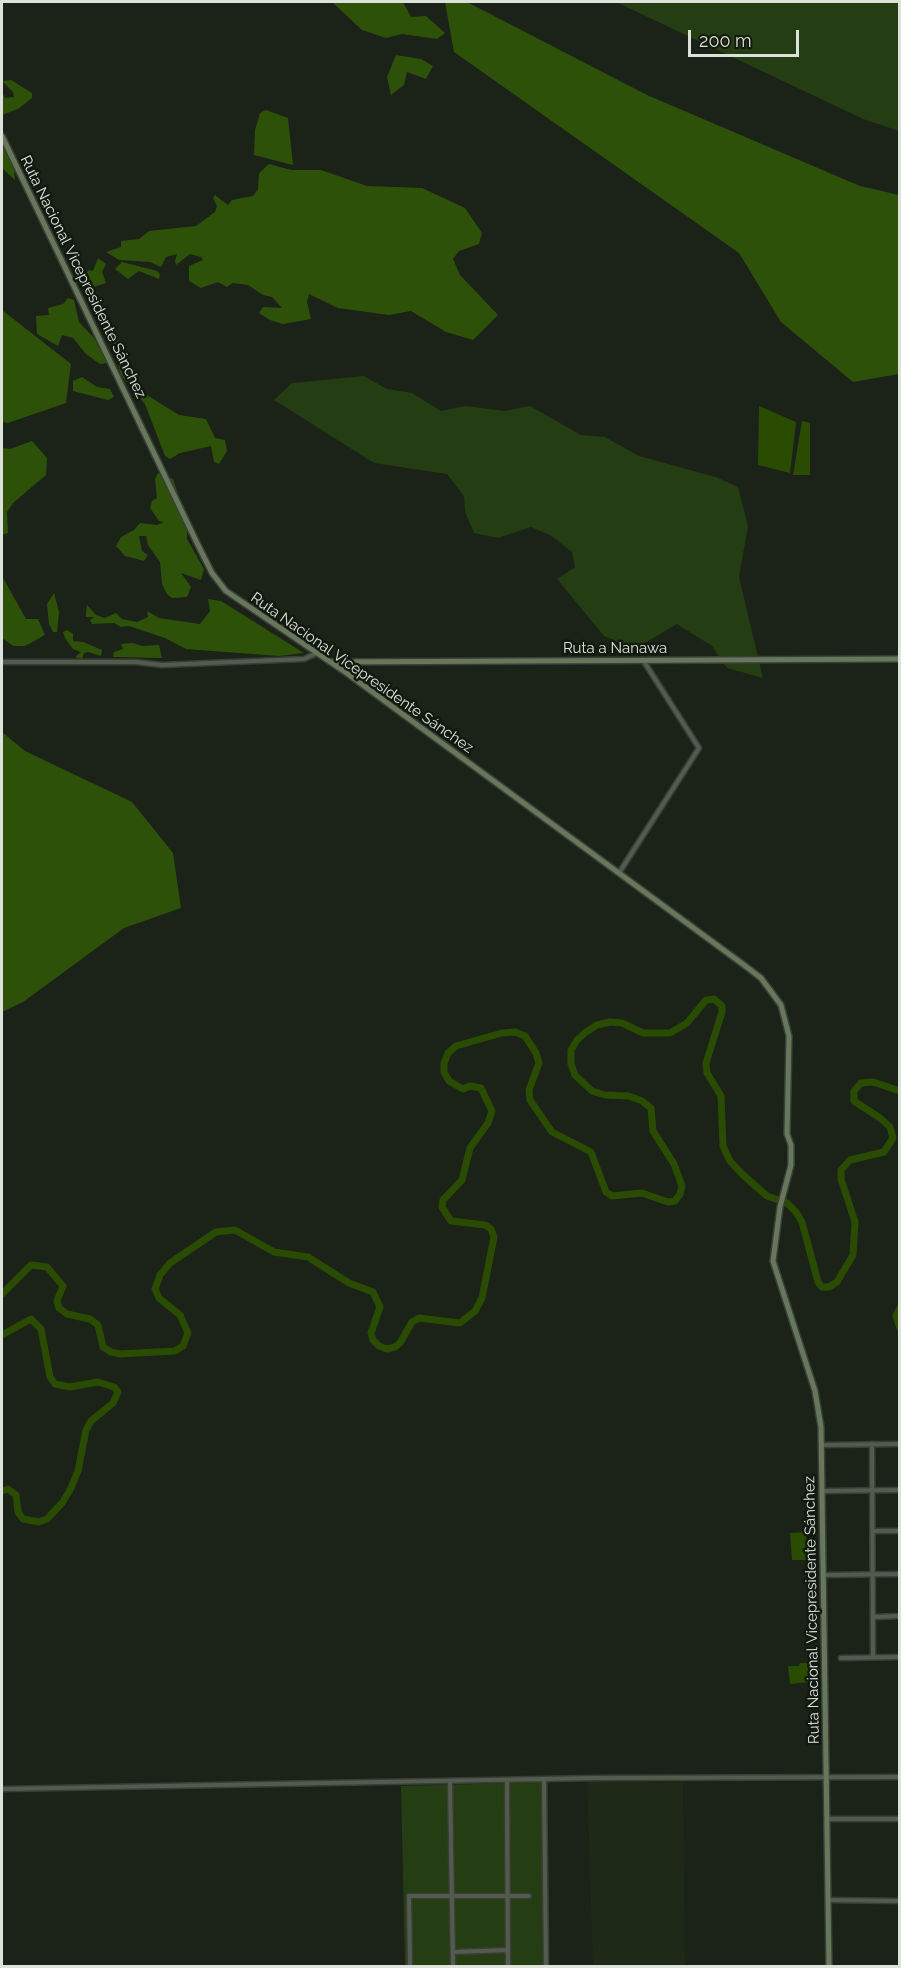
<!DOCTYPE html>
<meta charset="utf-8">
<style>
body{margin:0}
#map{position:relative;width:901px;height:1968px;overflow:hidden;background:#1b2217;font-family:Raleway,sans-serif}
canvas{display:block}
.frame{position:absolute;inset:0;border:3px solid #dce1d9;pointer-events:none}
.scale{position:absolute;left:688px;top:30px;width:111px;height:27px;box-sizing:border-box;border:3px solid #dce1d9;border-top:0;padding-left:8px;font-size:18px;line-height:21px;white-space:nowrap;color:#dce1d9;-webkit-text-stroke:4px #12190e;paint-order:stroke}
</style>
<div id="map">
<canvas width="901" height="1968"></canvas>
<div class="frame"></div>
<div class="scale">200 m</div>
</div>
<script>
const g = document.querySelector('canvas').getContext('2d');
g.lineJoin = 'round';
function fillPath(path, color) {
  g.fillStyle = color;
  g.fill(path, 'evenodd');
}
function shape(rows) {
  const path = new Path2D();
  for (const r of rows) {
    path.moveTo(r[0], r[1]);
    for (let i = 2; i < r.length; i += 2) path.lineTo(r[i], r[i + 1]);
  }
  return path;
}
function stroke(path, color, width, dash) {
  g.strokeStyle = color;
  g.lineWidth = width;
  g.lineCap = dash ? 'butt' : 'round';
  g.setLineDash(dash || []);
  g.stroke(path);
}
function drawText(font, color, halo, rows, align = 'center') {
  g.font = font + ' Raleway,sans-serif';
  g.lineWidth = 5;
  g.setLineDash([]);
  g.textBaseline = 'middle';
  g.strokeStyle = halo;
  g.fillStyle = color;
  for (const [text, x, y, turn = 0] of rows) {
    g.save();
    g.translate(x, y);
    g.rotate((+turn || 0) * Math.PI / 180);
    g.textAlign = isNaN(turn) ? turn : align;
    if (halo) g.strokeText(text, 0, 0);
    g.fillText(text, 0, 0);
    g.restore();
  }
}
fillPath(shape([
 [587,1781,683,1783,685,1966,593,1966]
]), '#1f2918');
fillPath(shape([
 [616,2,899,2,899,131,863,119],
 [364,376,387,389,412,393,441,411,466,406,505,411,530,406,581,435,605,437,639,456,716,477,738,487,748,526,739,577,763,678,727,668,712,646,677,624,635,649,604,636,557,579,575,567,572,552,550,535,531,527,498,538,474,533,465,512,464,496,447,474,374,463,274,400,292,383],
 [547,1782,549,1966,405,1966,401,1786]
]), '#253d12');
fillPath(shape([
 [332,2,403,2,411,17,426,16,445,33,437,39,402,34,386,38,362,30],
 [445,2,467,2,647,95,860,186,899,195,899,374,853,382,781,322,739,253,454,52],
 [396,55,421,59,433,66,426,79,407,72,404,85,391,95,387,77],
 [11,80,32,93,32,98,18,109,2,115,2,92,5,98,14,97,13,92,2,81],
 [266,110,288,118,293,165,254,155,255,130,260,113],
 [2,136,13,159,15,180,2,168],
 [269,164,291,170,321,170,367,186,422,188,465,208,482,233,479,244,459,251,453,259,460,275,498,315,473,340,446,332,411,311,389,315,338,308,309,294,307,302,311,319,283,324,270,320,259,313,263,307,282,308,272,297,263,295,248,285,233,283,227,287,218,282,201,288,189,281,189,266,203,260,201,257,190,254,176,265,175,261,177,254,166,257,161,267,150,262,119,260,106,252,121,247,121,241,139,239,149,231,196,226,215,212,217,206,213,198,215,195,228,205,232,200,253,196,258,189,259,173],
 [98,258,106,264,102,272,106,283,94,287,101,304,86,285,84,275,89,270,93,271],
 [122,262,157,271,160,274,159,279,139,271,128,279,115,269],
 [68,298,74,300,79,322,94,338,107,363,100,364,86,354,73,338,62,335,58,346,37,334,36,316,49,315,48,308,63,304],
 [2,310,71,364,66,403,8,423,2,422],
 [107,327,119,341,126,364,142,392,179,415,206,419,215,438,225,440,227,451,219,464,214,462,211,446,180,453,170,459,165,456,145,404,121,375],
 [82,377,97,387,110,389,114,397,108,400,73,391,73,381],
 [32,441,47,458,46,475,13,503,7,512,8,533,2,535,2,448,10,449],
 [158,473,173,479,187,520,187,539,204,569,201,580,181,573,191,587,187,597,172,598,167,594,162,584,160,562,148,545,146,536,139,536,142,551,148,555,144,561,125,556,116,546,121,537,134,530,140,523,157,525,164,522,159,521,150,508,152,501,157,498,155,479],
 [2,576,26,619,38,619,45,635,25,646,13,646,2,638],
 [54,593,59,612,57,632,53,632,49,624,47,604],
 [208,599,221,601,304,653,279,656,186,649,165,638,129,626,121,627,114,623,92,624,90,620,94,617,86,617,86,613,87,605,96,615,105,618,116,613,122,619,137,622,148,617,147,611,159,618,200,624,210,611],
 [67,630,73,634,73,641,83,642,102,650,101,656,88,652,84,653,82,659,75,657,81,652,73,649,65,638,63,632],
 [133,643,142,646,159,645,162,658,113,657,114,652,123,649,121,644],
 [2,732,25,751,132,802,173,853,181,908,124,928,23,1002,2,1012]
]), '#2e510a');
fillPath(shape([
 [759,406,796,422,790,473,758,465],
 [802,421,810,423,810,475,793,475],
 [806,1532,806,1560,792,1560,790,1533],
 [800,1663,809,1663,810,1682,790,1684,788,1666,799,1666]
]), '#294c02');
stroke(shape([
 [2,1294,31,1265,47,1267,63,1286,57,1301,59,1308,67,1314,90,1319,98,1325,103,1347,111,1352,120,1354,175,1351,183,1346,188,1333,180,1315,159,1298,155,1289,160,1275,170,1263,216,1232,235,1230,274,1252,308,1257,349,1283,373,1292,380,1307,371,1333,373,1340,379,1346,387,1349,395,1347,400,1343,412,1322,419,1318,460,1323,475,1311,482,1298,494,1237,491,1229,485,1225,451,1221,442,1207,443,1200,462,1180,470,1148,488,1123,492,1111,481,1088,470,1086,463,1089,449,1081,444,1072,444,1063,448,1053,456,1046,502,1033,515,1032,525,1036,536,1053,539,1063,529,1090,530,1100,552,1132,591,1152,606,1192,612,1196,642,1193,668,1202,675,1201,680,1194,682,1186,674,1164,653,1131,651,1108,642,1101,629,1096,605,1095,592,1091,575,1075,571,1064,571,1050,577,1040,586,1032,597,1025,610,1022,622,1023,643,1033,670,1033,687,1023,706,1000,714,999,722,1006,722,1012,706,1063,707,1073,721,1096,723,1146,730,1161,742,1174,767,1196,787,1203,796,1212,802,1222,818,1282,822,1287,829,1287,837,1282,853,1255,855,1222,841,1179,841,1170,850,1160,884,1152,893,1138,890,1127,880,1118,854,1101,854,1091,861,1083,873,1082,900,1091],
 [900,1308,896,1316,900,1328],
 [2,1335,31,1319,41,1329,50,1377,55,1384,70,1387,98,1382,114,1387,118,1392,113,1403,91,1421,86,1430,78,1471,70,1490,62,1503,47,1519,39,1522,23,1519,18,1512,16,1495,8,1489,2,1491]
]), '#294c02', 7);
const street = shape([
 [2,662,136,662,162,665,304,659,317,653],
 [619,873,699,748,643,660],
 [872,1444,873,1657],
 [822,1445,900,1444],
 [823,1491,900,1490],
 [873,1531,900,1531],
 [825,1575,900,1574],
 [873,1617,900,1616],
 [841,1658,900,1657],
 [507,1780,508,1966],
 [544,1780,546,1966],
 [450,1781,453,1966],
 [2,1789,596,1778,900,1777],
 [827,1819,900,1819],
 [828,1900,900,1901],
 [453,1952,508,1950],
 [410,1966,409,1896,529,1896]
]);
const secondary = shape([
 [2,136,198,545,212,573,226,591,348,674,744,965,761,978,781,1005,789,1036,787,1134,791,1145,791,1165,780,1207,773,1261,815,1391,821,1427,829,1966],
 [332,662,900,659]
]);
stroke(street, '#393e36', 7);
stroke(secondary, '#393e36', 8);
stroke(street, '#535b4e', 4);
stroke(secondary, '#66775c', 5);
drawText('15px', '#dce1d9', '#12190e', [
 ["Ruta Nacional Vicepresidente Sánchez",83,277,64],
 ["Ruta a Nanawa",615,648],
 ["Ruta Nacional Vicepresidente Sánchez",362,673,35],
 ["Ruta Nacional Vicepresidente Sánchez",812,1610,-91]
]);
</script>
